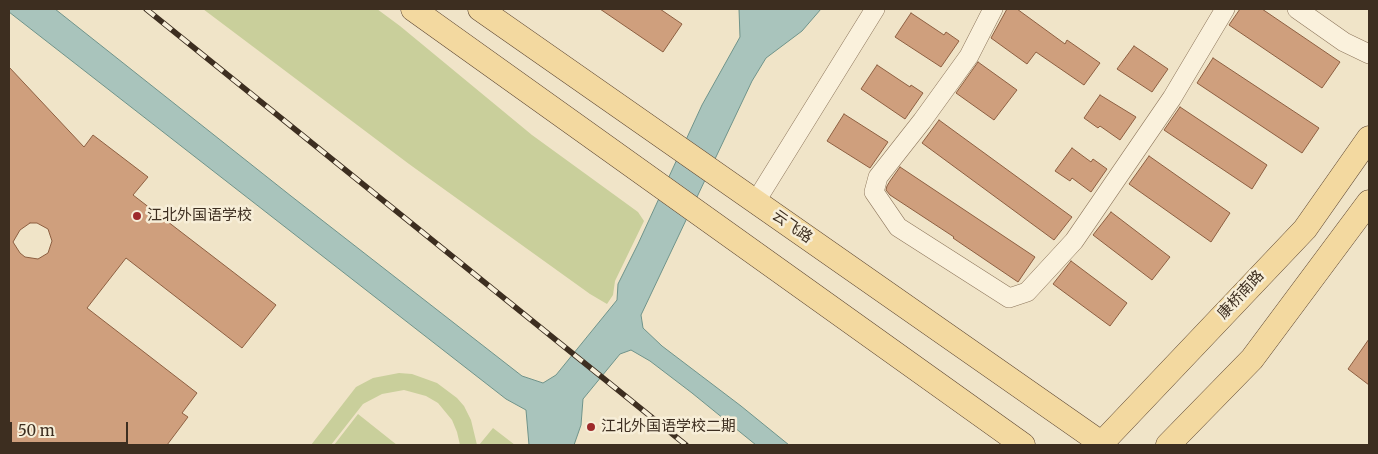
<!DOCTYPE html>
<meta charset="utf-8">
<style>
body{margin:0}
#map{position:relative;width:1378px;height:454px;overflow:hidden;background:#f0e4c8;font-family:Merriweather,serif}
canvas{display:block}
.frame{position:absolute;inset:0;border:10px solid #3d2e20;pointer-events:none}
.scale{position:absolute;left:10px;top:422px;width:118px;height:22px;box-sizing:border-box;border:2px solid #3d2e20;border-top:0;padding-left:6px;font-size:15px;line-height:18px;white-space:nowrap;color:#3d2e20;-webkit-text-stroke:4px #f7eed8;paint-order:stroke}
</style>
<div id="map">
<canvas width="1378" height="454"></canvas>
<div class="frame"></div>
<div class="scale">50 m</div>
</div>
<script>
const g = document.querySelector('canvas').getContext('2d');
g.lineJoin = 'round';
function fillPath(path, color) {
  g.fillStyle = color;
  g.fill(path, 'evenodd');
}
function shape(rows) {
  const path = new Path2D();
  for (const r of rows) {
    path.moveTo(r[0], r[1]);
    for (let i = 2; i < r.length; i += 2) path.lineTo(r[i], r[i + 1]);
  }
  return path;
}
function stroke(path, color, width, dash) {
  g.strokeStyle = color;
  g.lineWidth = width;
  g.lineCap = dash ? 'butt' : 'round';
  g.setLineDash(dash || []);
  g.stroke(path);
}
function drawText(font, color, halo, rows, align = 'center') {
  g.font = font + ' Merriweather,"Noto Sans SC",serif';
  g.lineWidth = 5;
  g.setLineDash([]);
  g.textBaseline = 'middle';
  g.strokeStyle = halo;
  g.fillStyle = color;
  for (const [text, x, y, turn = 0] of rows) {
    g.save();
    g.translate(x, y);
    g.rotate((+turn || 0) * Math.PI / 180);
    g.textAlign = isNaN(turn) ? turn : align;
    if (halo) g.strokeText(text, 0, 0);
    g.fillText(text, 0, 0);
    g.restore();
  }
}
fillPath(shape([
 [203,9,377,9,400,26,532,135,638,212,644,221,615,281,613,295,607,304,590,294,409,164],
 [399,373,412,374,437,383,457,398,464,406,471,420,477,445,460,445,457,432,452,420,438,403,426,396,404,390,382,394,363,404,331,445,311,445,356,387,373,378],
 [358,414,397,445,334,445],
 [493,428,515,445,479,445]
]), '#c9cf9b');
const water = shape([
 [9,9,55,9,291,196,522,376,543,383,556,375,617,300,618,284,638,244,702,105,740,37,739,9,821,9,802,31,766,58,752,81,641,315,643,328,662,346,741,406,789,445,756,445,692,393,650,361,631,350,620,354,583,399,581,425,574,445,529,445,526,410,506,399,9,12,9,9]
]);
fillPath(water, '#a9c4bc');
stroke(water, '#6f938a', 1);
const building = shape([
 [600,9,660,9,682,24,663,52,600,9],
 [1007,9,1017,9,1065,44,1067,40,1100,63,1084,85,1036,52,1027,64,991,38,1007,9],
 [1240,9,1262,9,1340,62,1322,88,1229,25,1240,9],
 [911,13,944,35,946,32,959,41,941,67,895,37,911,13],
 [1134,46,1168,69,1152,92,1117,69,1134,46],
 [1213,58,1319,128,1302,153,1197,83,1213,58],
 [978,62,1017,90,994,120,956,93,978,62],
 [877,65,910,87,911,85,923,93,905,119,861,89,877,65],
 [9,67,84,147,93,135,148,177,133,195,276,305,242,348,126,258,87,308,197,393,182,413,188,417,167,445,9,445,9,67],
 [30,223,37,223,48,229,52,241,48,253,38,259,25,257,20,253,13,242,20,230,30,223],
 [1100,95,1136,117,1120,140,1100,126,1098,128,1084,118,1100,95],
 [1180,107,1267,165,1252,189,1164,130,1180,107],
 [844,114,888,142,870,168,827,141,844,114],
 [939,120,1072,217,1054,240,922,143,939,120],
 [1072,148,1091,162,1093,159,1107,169,1091,192,1072,178,1070,181,1055,171,1072,148],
 [1149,156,1230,213,1211,242,1129,184,1149,156],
 [900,167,1035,257,1018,282,953,238,954,237,890,195,886,190,887,186,890,181,900,167],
 [1111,212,1170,257,1152,280,1093,235,1111,212],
 [1071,261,1127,303,1110,326,1053,284,1071,261],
 [1369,339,1369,385,1348,369,1369,339]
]);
fillPath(building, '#cf9f7d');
stroke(building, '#8d5f41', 1);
const minor = shape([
 [993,9,969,56,922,121,878,177,874,192,898,227,1009,298,1027,292,1074,241,1172,98,1225,9],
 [1297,9,1344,42,1369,54],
 [756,201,875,9]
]);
const major = shape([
 [413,9,1023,445],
 [480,9,1104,445],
 [1100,445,1305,229,1369,138],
 [1168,445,1252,359,1369,202]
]);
stroke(minor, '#8d765c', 20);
stroke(major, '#5b4430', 25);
stroke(minor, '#faf1dc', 19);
stroke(major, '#f3d9a0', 24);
const rail = shape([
 [146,9,686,445]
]);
stroke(rail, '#3d2e20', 5.5);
stroke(rail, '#f7eed8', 4, [11]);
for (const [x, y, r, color] of [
 [137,216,5,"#9e2a2b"],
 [591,427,5,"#9e2a2b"]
]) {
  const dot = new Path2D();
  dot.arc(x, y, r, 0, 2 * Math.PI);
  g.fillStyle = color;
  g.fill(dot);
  stroke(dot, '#f7eed8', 2);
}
drawText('15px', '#3d2e20', '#f7eed8', [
 ["江北外国语学校",147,216],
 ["江北外国语学校二期",601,427]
], 'left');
drawText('15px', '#3d2e20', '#f7eed8', [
 ["云飞路",792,227,35],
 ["康桥南路",1241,295,-47]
]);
</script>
